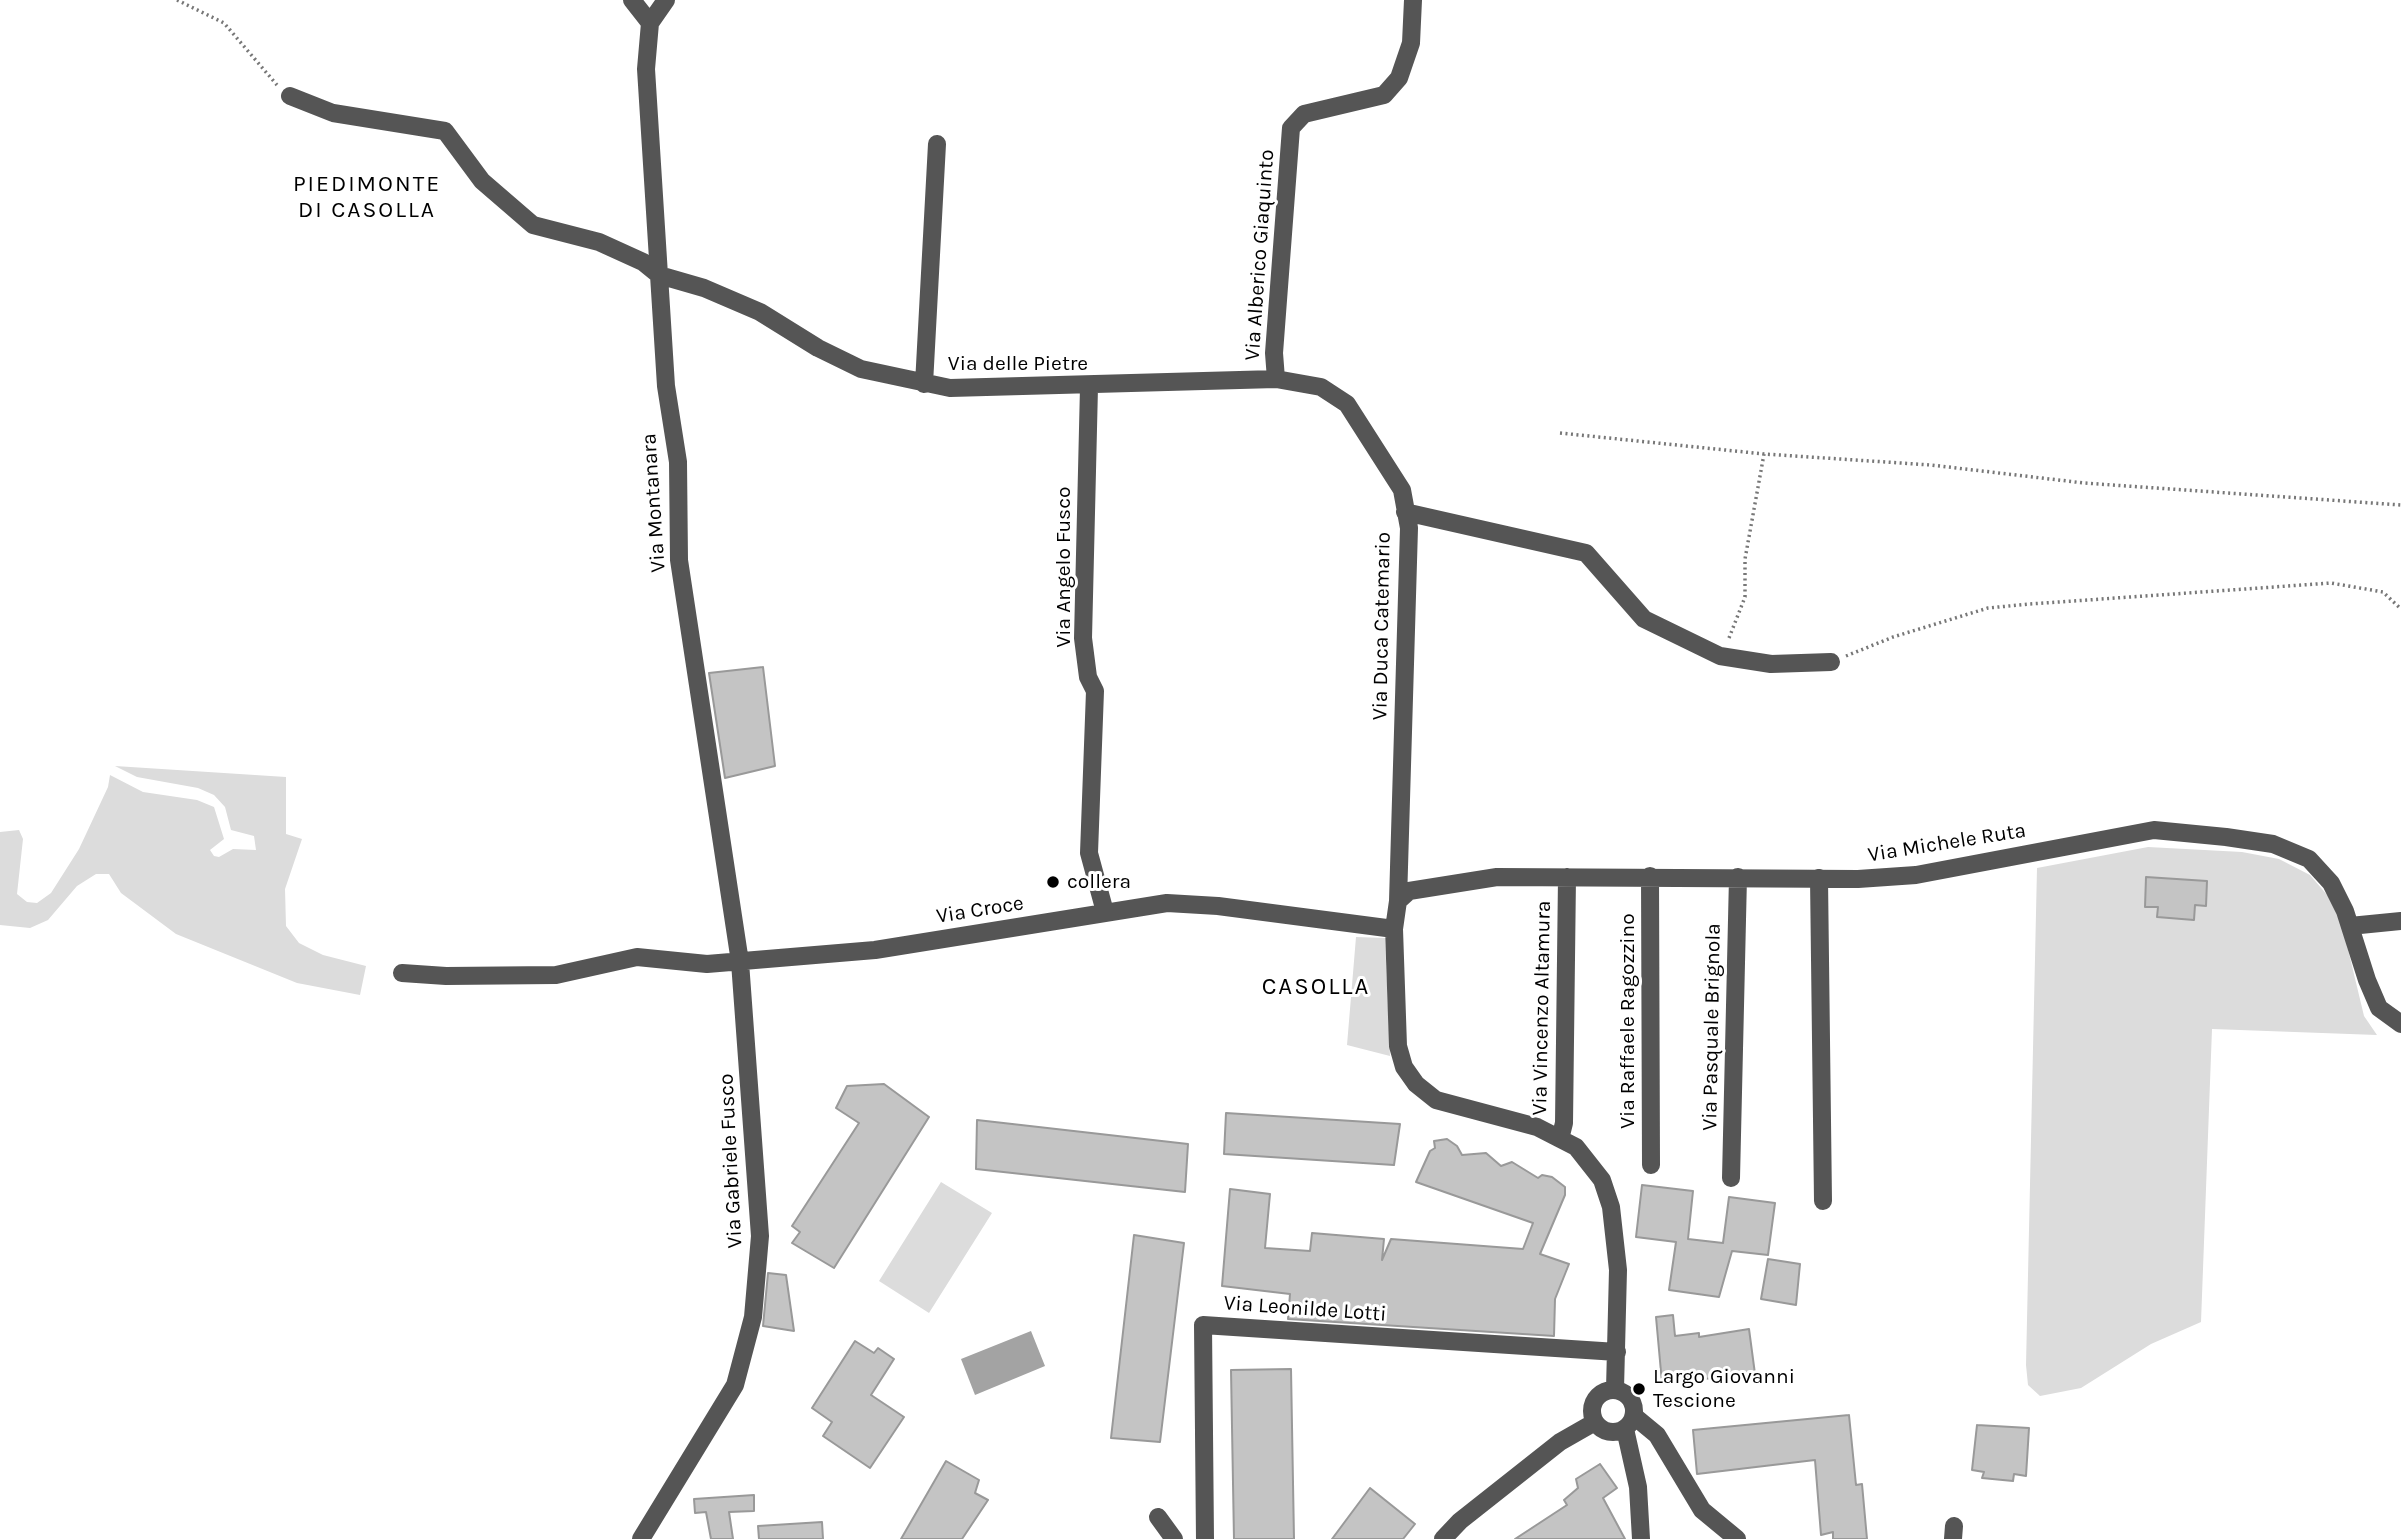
<!DOCTYPE html>
<style>
body{margin:0}
canvas{display:block;background:#fff}
</style>
<canvas width="2401" height="1539"></canvas>
<script>
const g = document.querySelector('canvas').getContext('2d');
g.lineJoin = 'round';
function fillPath(path, color) {
  g.fillStyle = color;
  g.fill(path, 'evenodd');
}
function shape(rows) {
  const path = new Path2D();
  for (const r of rows) {
    if (r.length === 3) {
      path.moveTo(r[0] + r[2], r[1]);
      path.arc(r[0], r[1], r[2], 0, 2 * Math.PI);
      continue;
    }
    path.moveTo(r[0], r[1]);
    for (let i = 2; i < r.length; i += 2) path.lineTo(r[i], r[i + 1]);
  }
  return path;
}
function stroke(path, color, width, dash) {
  g.strokeStyle = color;
  g.lineWidth = width;
  g.lineCap = dash ? 'butt' : 'round';
  g.setLineDash(dash || []);
  g.stroke(path);
}
function drawText(font, color, halo, rows, align = 'center') {
  g.font = font + ' Karla,sans-serif';
  g.lineWidth = 6;
  g.setLineDash([]);
  g.textBaseline = 'middle';
  g.strokeStyle = halo;
  g.fillStyle = color;
  for (const [text, x, y, turn = 0] of rows) {
    g.save();
    g.translate(x, y);
    g.rotate((+turn || 0) * Math.PI / 180);
    g.textAlign = isNaN(turn) ? turn : align;
    if (halo) g.strokeText(text, 0, 0);
    g.fillText(text, 0, 0);
    g.restore();
  }
}
fillPath(shape([
 [115,766,286,777,286,834,302,839,285,889,286,926,299,943,323,955,366,966,360,995,297,983,176,934,121,893,109,874,96,874,77,886,48,920,30,928,0,925,0,832,19,830,23,839,17,894,27,902,37,903,51,893,79,849,108,787,110,775,143,792,197,800,214,807,224,839,210,850,214,856,219,857,233,849,256,850,254,836,231,830,225,807,214,795,198,788,137,777],
 [2148,847,2242,852,2279,859,2310,875,2328,896,2341,920,2364,1016,2377,1035,2212,1029,2201,1322,2151,1344,2081,1388,2040,1396,2028,1385,2026,1365,2037,868],
 [1356,937,1385,938,1390,1056,1347,1045],
 [941,1182,992,1213,929,1313,879,1281]
]), '#dcdcdc');
fillPath(shape([
 [1031,1331,1045,1366,975,1395,961,1359]
]), '#a3a3a3');
const building = shape([
 [763,667,775,766,725,778,709,673,763,667],
 [2146,877,2207,881,2206,906,2195,905,2194,920,2157,917,2158,907,2145,907,2146,877],
 [884,1084,929,1117,834,1268,792,1243,800,1232,792,1226,859,1123,836,1108,847,1086,884,1084],
 [1226,1113,1400,1124,1394,1165,1224,1154,1226,1113],
 [977,1120,1188,1144,1185,1192,976,1169,977,1120],
 [1447,1139,1457,1146,1462,1155,1486,1153,1501,1166,1512,1162,1538,1178,1542,1175,1552,1177,1565,1187,1565,1195,1540,1254,1569,1264,1555,1299,1554,1336,1288,1319,1290,1294,1222,1286,1230,1189,1270,1194,1265,1248,1310,1251,1312,1233,1384,1239,1382,1260,1391,1239,1523,1249,1533,1223,1416,1182,1430,1151,1435,1148,1434,1141,1447,1139],
 [1642,1185,1693,1191,1688,1239,1723,1243,1729,1197,1775,1203,1768,1255,1732,1251,1719,1297,1669,1290,1676,1242,1636,1237,1642,1185],
 [1134,1235,1184,1243,1160,1442,1111,1438,1134,1235],
 [1768,1259,1800,1264,1796,1305,1761,1299,1768,1259],
 [768,1273,786,1275,794,1331,763,1326,768,1273],
 [1673,1315,1675,1336,1699,1333,1699,1337,1749,1329,1755,1374,1662,1383,1656,1317,1673,1315],
 [855,1341,874,1353,878,1348,894,1359,871,1395,904,1417,870,1468,823,1436,832,1422,812,1408,855,1341],
 [1291,1369,1294,1539,1234,1539,1231,1370,1291,1369],
 [1849,1415,1856,1485,1862,1484,1867,1539,1833,1539,1833,1532,1821,1535,1815,1460,1697,1474,1693,1430,1849,1415],
 [1977,1425,2029,1428,2026,1476,2014,1474,2013,1481,1982,1478,1984,1472,1972,1470,1977,1425],
 [946,1461,979,1480,975,1493,988,1500,962,1539,901,1539,946,1461],
 [1600,1464,1617,1488,1603,1498,1625,1539,1515,1539,1567,1505,1564,1500,1578,1488,1576,1479,1600,1464],
 [1370,1488,1415,1524,1403,1539,1332,1539,1370,1488],
 [754,1495,754,1511,729,1512,733,1539,711,1539,706,1512,695,1513,694,1499,754,1495],
 [822,1522,823,1539,759,1539,758,1526,822,1522]
]);
fillPath(building, '#c4c4c4');
stroke(building, '#999', 2);
stroke(shape([
 [177,0,224,23,277,85],
 [1560,433,1764,454,1931,465,2084,483,2401,505],
 [1729,638,1745,597,1745,559,1764,454],
 [1846,656,1893,637,1988,608,2030,604,2331,583,2383,592,2401,609]
]), '#777', 3.5, [2, 3.5]);
stroke(shape([
 [632,0,650,23],
 [290,96,333,113,445,131,482,181,533,225,599,242,643,262,659,275,704,288,760,312,818,348,861,369,950,388,1276,379,1321,387,1347,404,1402,490,1409,528,1398,901,1394,929,1398,1046,1404,1067,1416,1084,1436,1100,1537,1127,1576,1147,1602,1180,1611,1207,1618,1270,1615,1389],
 [1276,379,1274,353,1291,128,1304,114,1384,95,1399,78,1411,43,1413,0],
 [924,384,937,144],
 [1089,387,1083,638,1088,677,1095,691,1089,853,1105,912],
 [1405,512,1586,553,1644,619,1720,656,1771,664,1831,662],
 [1650,876,1651,1165],
 [1819,878,1823,1201],
 [1398,901,1409,891,1497,877,1858,879,1916,875,2154,830,2226,837,2273,844,2309,859,2331,883,2345,911,2367,980,2379,1008,2401,1024],
 [2350,926,2401,921],
 [402,973,446,976,556,975,637,957,707,964,875,950,1167,903,1218,906,1394,929],
 [1560,1139,1564,1123,1567,877],
 [1731,1178,1738,877],
 [1613,1411,21],
 [1634,1416,1657,1435,1702,1510,1737,1539],
 [1625,1429,1638,1487,1641,1539],
 [1158,1517,1174,1539],
 [641,1539,735,1385,753,1317,760,1236,740,962,679,560,678,462,666,386,646,69,650,23,666,0],
 [1205,1539,1203,1325,1617,1352],
 [1443,1539,1460,1521,1560,1442,1595,1422],
 [1953,1539,1954,1526]
]), '#555', 18);
for (const [x, y, r, color] of [
 [1053,882,7,"#000"],
 [1639,1389,7,"#000"]
]) {
  const dot = new Path2D();
  dot.arc(x, y, r, 0, 2 * Math.PI);
  g.fillStyle = color;
  g.fill(dot);
  stroke(dot, '#fff', 2.5);
}
drawText('21px', '#000', '#fff', [
 ["Via Alberico Giaquinto",1260,255,-86],
 ["Via delle Pietre",1018,364],
 ["Via Montanara",654,503,-94],
 ["Via Angelo Fusco",1064,567,-90],
 ["Via Duca Catemario",1382,626,-89],
 ["Via Michele Ruta",1947,843,-9],
 ["Via Croce",980,910,-9],
 ["Via Vincenzo Altamura",1542,1008,-89],
 ["Via Raffaele Ragozzino",1628,1021,-90],
 ["Via Pasquale Brignola",1712,1027,-89],
 ["Via Gabriele Fusco",731,1161,-93],
 ["Via Leonilde Lotti",1305,1309,4]
]);
drawText('21px', '#000', '#fff', [
 ["collera",1067,882],
 ["Largo Giovanni",1653,1377],
 ["Tescione",1653,1401]
], 'left');
g.letterSpacing = '2px';
drawText('23px', '#000', '#fff', [
 ["PIEDIMONTE",367,184],
 ["DI CASOLLA",367,210]
]);
g.letterSpacing = '0px';
g.letterSpacing = '2px';
drawText('24px', '#000', '#fff', [
 ["CASOLLA",1316,987]
]);
g.letterSpacing = '0px';
</script>
